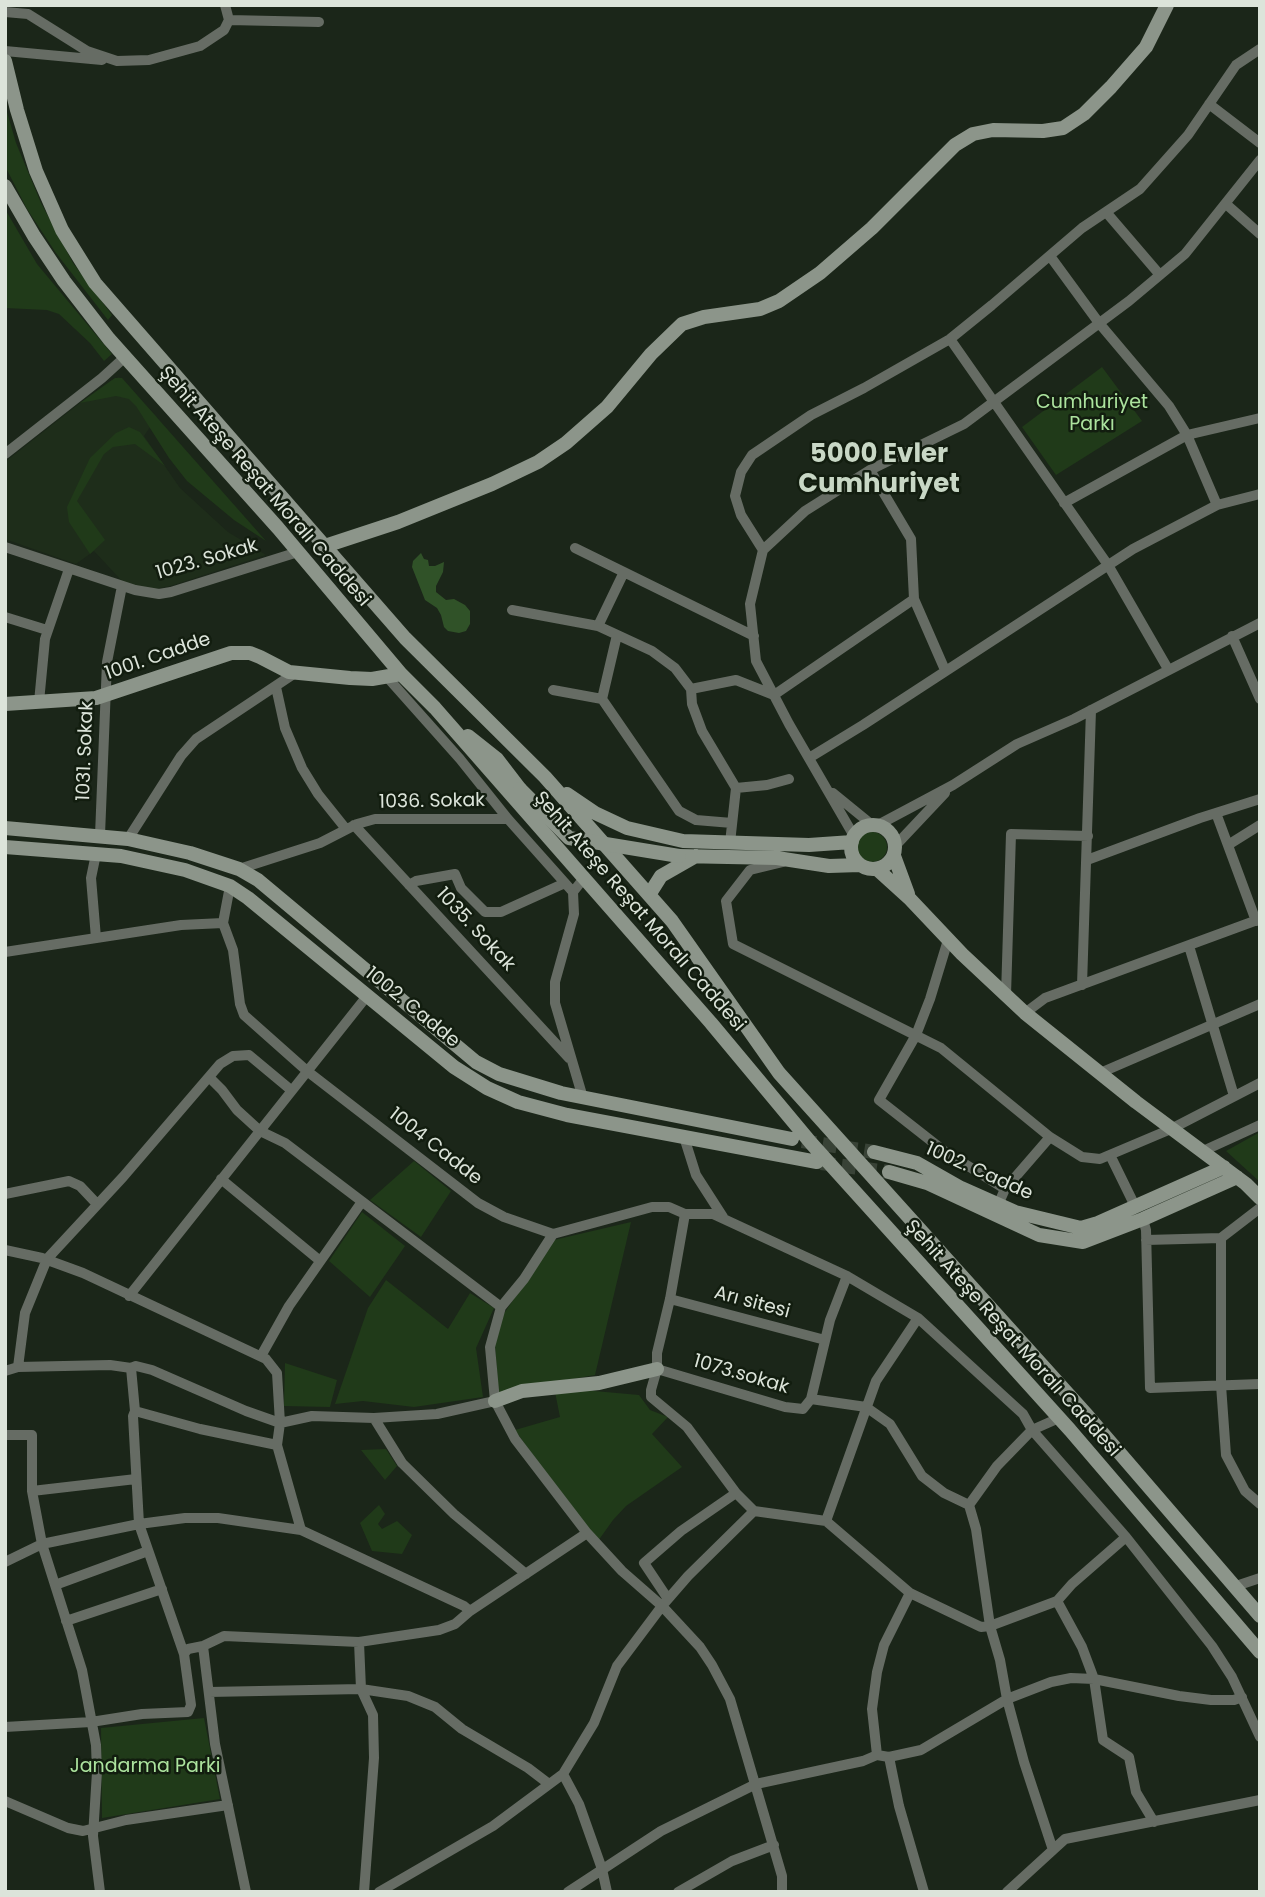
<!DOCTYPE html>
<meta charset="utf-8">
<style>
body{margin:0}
#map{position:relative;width:1265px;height:1897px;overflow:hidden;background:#1b2619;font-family:Poppins,sans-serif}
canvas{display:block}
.frame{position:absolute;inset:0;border:7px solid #dce4da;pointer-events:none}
</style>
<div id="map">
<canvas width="1265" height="1897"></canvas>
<div class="frame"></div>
</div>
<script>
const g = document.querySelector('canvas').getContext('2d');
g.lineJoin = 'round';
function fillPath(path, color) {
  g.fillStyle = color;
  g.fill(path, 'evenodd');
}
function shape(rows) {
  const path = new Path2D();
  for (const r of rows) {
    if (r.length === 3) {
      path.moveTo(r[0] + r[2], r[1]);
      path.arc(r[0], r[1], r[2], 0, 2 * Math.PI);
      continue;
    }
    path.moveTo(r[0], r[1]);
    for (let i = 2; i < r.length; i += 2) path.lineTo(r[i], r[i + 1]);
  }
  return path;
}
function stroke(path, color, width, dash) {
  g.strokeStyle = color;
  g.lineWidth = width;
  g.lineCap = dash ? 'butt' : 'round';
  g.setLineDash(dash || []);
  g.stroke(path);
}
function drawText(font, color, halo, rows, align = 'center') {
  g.font = font + ' Poppins,sans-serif';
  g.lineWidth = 5;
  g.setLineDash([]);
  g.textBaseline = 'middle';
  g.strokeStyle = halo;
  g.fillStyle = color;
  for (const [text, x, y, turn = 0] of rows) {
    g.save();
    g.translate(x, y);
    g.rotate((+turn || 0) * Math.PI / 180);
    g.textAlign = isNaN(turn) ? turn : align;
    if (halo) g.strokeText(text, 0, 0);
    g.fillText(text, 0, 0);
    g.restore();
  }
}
fillPath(shape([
 [119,377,157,417,144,436,180,488,228,532,266,555,170,586,149,590,135,588,120,579,94,551,76,564,5,539,5,462,80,403,110,381]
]), '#1e2d1a');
fillPath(shape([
 [5,105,16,143,41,203,73,263,112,315,108,320,56,253,27,209,5,166],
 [5,209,37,264,112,354,104,361,90,343,59,314,47,310,5,308],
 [1102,367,1142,421,1056,475,1022,427],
 [115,378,122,378,266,541,234,520,187,481,169,458,136,406,129,399,116,396,80,403],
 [129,427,140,432,165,466,135,444,113,447,104,454,77,501,105,540,90,554,69,522,67,507,90,458,116,433],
 [872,847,15],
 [1260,1132,1260,1182,1226,1151],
 [414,1161,451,1191,421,1237,370,1200],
 [362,1212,405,1246,370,1297,329,1261],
 [631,1222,595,1375,521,1388,499,1396,495,1345,503,1315,554,1240],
 [386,1280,448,1329,470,1293,494,1308,476,1348,483,1397,414,1407,363,1401,335,1404,368,1308],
 [285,1363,337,1380,330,1407,284,1406],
 [572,1389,639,1395,650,1410,668,1417,652,1434,682,1467,626,1506,613,1520,598,1541,556,1488,515,1430,560,1417,555,1392],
 [386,1449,397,1466,385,1480,361,1450],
 [379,1505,385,1514,378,1524,382,1529,397,1521,412,1535,402,1554,372,1551,360,1523],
 [204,1718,220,1799,102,1818,101,1728]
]), '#203a19');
fillPath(shape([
 [421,553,424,559,428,560,429,566,435,566,444,562,443,572,436,586,436,592,446,600,454,599,465,605,470,611,470,624,466,631,459,633,448,631,444,627,441,615,437,608,425,600,412,567,413,561]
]), '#305228');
stroke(shape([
 [802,1141,874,1152],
 [821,1163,889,1172]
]), '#384236', 14, [14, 7]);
stroke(shape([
 [5,12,28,14,87,51,117,61,149,60,200,46,224,30,229,20,225,5],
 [229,20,319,22],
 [5,51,102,60],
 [1209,104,1260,143],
 [1226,204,1260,234],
 [1106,212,1160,275],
 [1050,256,1099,323,1169,406,1187,435,1217,505],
 [950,339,1108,565,1168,669],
 [5,454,102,378,125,357],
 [870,470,911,539,914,599,945,670],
 [1064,503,1187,435,1260,418],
 [5,547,135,590,159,594,171,592,298,552],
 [575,548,754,636],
 [763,550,741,515,735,496,741,472,752,455,811,415,864,388,950,339,992,305,1082,228,1140,189,1188,135,1236,65,1260,49],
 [512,610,598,626,652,651,675,668,691,689,736,680,774,695,914,599],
 [5,617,47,630],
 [598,626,624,572],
 [617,635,602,699,679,811,696,820,732,823],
 [1232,636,1260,699],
 [387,677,460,759,508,819,573,892],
 [276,687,285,728,302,768,318,794,346,829],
 [691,689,692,704,702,731,736,788,730,843],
 [553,690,602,699],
 [39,702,45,639,69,569],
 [809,758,863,725,1133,549,1217,505,1260,494],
 [736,788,767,785,789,779],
 [833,793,871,824],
 [1216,813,1256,921],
 [354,825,569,1058],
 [878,825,953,785,1017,744,1074,719,1260,623],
 [100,835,107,662,122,586],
 [854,836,789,724,756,661,750,604,763,550,805,511,870,470,964,424,1129,301,1185,254,1260,160],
 [128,839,181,756,196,739,295,673],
 [896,845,945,793],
 [1228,845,1260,825],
 [96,854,91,878,96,938],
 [1087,860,1200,818,1260,799],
 [783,862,750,870,726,901,733,944,941,1048,1050,1137,1082,1157,1100,1159,1171,1129,1260,1083],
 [239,869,320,843,357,824,375,819,508,819],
 [409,885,416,881,455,874,461,888,485,912,501,912,565,883],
 [230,886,223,923,233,950,240,1004,244,1015,307,1071,478,1203,504,1217,553,1234],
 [948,940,930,999,916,1035,879,1100,944,1151,1005,1189],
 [1189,946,1234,1096],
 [5,952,181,925,223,923],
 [1082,985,1091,710],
 [1006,995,1011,834,1088,836],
 [1025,1013,1045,998,1260,919],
 [1100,1073,1260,1004],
 [209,1077,222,1090,237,1110,260,1131,285,1143,501,1307],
 [583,1098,555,1003,555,982,574,914,573,892,584,878],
 [684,1137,696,1175,723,1217],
 [1203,1151,1260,1125],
 [1110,1155,1135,1206],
 [221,1179,319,1260],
 [5,1194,69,1181,80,1186,97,1204],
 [998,1205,1005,1189,1050,1137],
 [1260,1208,1221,1238,1221,1385,1226,1455,1245,1491,1260,1504],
 [685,1214,670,1299,657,1353,657,1369,651,1390,651,1397,687,1427,736,1493,754,1511,826,1521,910,1593,981,1627,990,1626,1057,1601,1072,1584,1126,1537],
 [1143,1219,1146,1230,1150,1388,1260,1384],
 [1146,1240,1221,1238],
 [5,1250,42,1258,83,1273,266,1359,277,1373,280,1423,277,1445,301,1530],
 [129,1296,367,996],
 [670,1299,825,1340],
 [261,1356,289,1306,361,1203],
 [18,1367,25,1313,47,1259,123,1177,220,1064,233,1056,249,1055,291,1090],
 [131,1368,135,1411,133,1416,139,1524,184,1654],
 [657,1369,785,1407,803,1409,811,1399,830,1320,847,1276],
 [5,1371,18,1367,110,1365,131,1368,136,1366,152,1370,246,1411,280,1423,312,1416,374,1418,437,1414,495,1401],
 [811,1399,866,1407,890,1424,922,1476,944,1493,969,1505],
 [135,1411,200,1429,277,1445],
 [374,1418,402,1463,454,1514,526,1574],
 [5,1435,32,1435,32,1491,42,1544,82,1670,96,1745,97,1772,93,1836,100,1892],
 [32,1491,136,1479],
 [969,1505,976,1529,990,1626,1000,1660,1007,1699,1024,1762,1053,1850],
 [969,1505,997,1466,1032,1430,1059,1418],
 [826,1521,876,1381,918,1318],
 [5,1562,42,1544,139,1524,185,1518,218,1518,301,1530,464,1606,470,1611],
 [55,1585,148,1551],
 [1233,1587,1260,1578],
 [668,1599,644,1563,681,1531,736,1493],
 [1057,1601,1082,1647,1094,1679,1103,1740,1129,1757,1136,1792,1154,1822],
 [66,1621,162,1589],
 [359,1642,361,1689,373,1715,374,1758,364,1892],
 [203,1646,215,1744,246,1892],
 [209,1692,361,1689,408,1696,435,1707,462,1729,528,1768,549,1784],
 [5,1727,91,1722,142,1714,188,1712,191,1705,184,1654,188,1649,203,1646,224,1636,359,1642,439,1630,455,1624,470,1611,587,1533],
 [877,1755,872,1709,877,1672,884,1645,910,1593],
 [889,1757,899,1806,924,1892],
 [563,1774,579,1804,602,1869,607,1892],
 [5,1801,68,1828,83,1831,126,1820,228,1805],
 [379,1892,493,1826,563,1774,594,1723,617,1666,662,1606,688,1576,754,1511],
 [568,1892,661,1831,756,1784,863,1761,877,1755,889,1757,921,1750,1007,1699,1051,1682,1071,1678,1094,1679,1179,1696,1211,1700,1234,1700,1242,1697],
 [678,1892,732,1861,774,1845],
 [782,1892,782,1876,730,1699,712,1665,700,1647,662,1606,622,1571,587,1533,515,1439,495,1401,490,1347,501,1307,524,1279,553,1234,652,1207,669,1207,685,1214,713,1214,847,1276,918,1318,1023,1414,1032,1430,1126,1537,1212,1646,1232,1677,1260,1737],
 [1007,1892,1065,1839,1260,1800]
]), '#666c64', 10);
stroke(shape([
 [5,61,17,110,36,171,62,230,95,283,405,638,545,777,672,921,779,1073,1086,1414,1260,1616],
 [5,186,34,236,64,281,109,339,278,528,401,674,435,708,711,1023,811,1143,1070,1430,1260,1652],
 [325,546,398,522,492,484,538,462,566,443,607,407,651,354,682,324,704,317,760,309,779,301,820,273,872,228,955,145,973,134,993,130,1043,131,1063,128,1084,114,1111,87,1146,47,1167,5],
 [5,704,96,698,231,653,250,653,260,657,289,672,350,678,372,679,401,674],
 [468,736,497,759,520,789],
 [567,794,595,813,627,828,683,841,809,845,852,842],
 [873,847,22],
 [5,828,128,839,190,853,239,869,258,880,476,1062,499,1074,561,1093,792,1139],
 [5,847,121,856,185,870,230,886,248,898,454,1067,487,1088,518,1102,567,1115,817,1162],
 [679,856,777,858,829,866,860,865],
 [894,856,908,894],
 [877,869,909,898,962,954,1025,1013,1136,1102,1246,1184,1260,1198],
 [649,895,661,876,696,856],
 [874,1152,917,1163,961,1188,1015,1212,1081,1228,1098,1223,1224,1167],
 [889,1172,927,1183,1039,1235,1083,1242,1143,1219,1237,1177],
 [495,1401,522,1391,599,1383,657,1369]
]), '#8c958a', 14);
stroke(shape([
 [520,789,569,838,679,856]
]), '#8c958a', 14);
drawText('19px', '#ace39e', '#121d0f', [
 ["Cumhuriyet",1092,403],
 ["Parkı",1092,425],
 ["Jandarma Parki",145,1767]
]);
drawText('19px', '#dce4da', '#121d0f', [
 ["Şehit Ateşe Reşat Moralı Caddesi",264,487,49],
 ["1023. Sokak",207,560,-16],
 ["1001. Cadde",158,657,-19],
 ["1031. Sokak",86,751,-88],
 ["1036. Sokak",432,802,-1],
 ["Şehit Ateşe Reşat Moralı Caddesi",639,912,49],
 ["1035. Sokak",475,930,47],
 ["1002. Cadde",412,1008,39],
 ["1004 Cadde",435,1147,38],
 ["1002. Cadde",979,1172,24],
 ["Arı sitesi",752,1303,15],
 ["Şehit Ateşe Reşat Moralı Caddesi",1012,1339,48],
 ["1073.sokak",741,1375,16]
]);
drawText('bold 26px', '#c8d7c5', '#121d0f', [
 ["5000 Evler",879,455],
 ["Cumhuriyet",879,485]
]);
</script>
